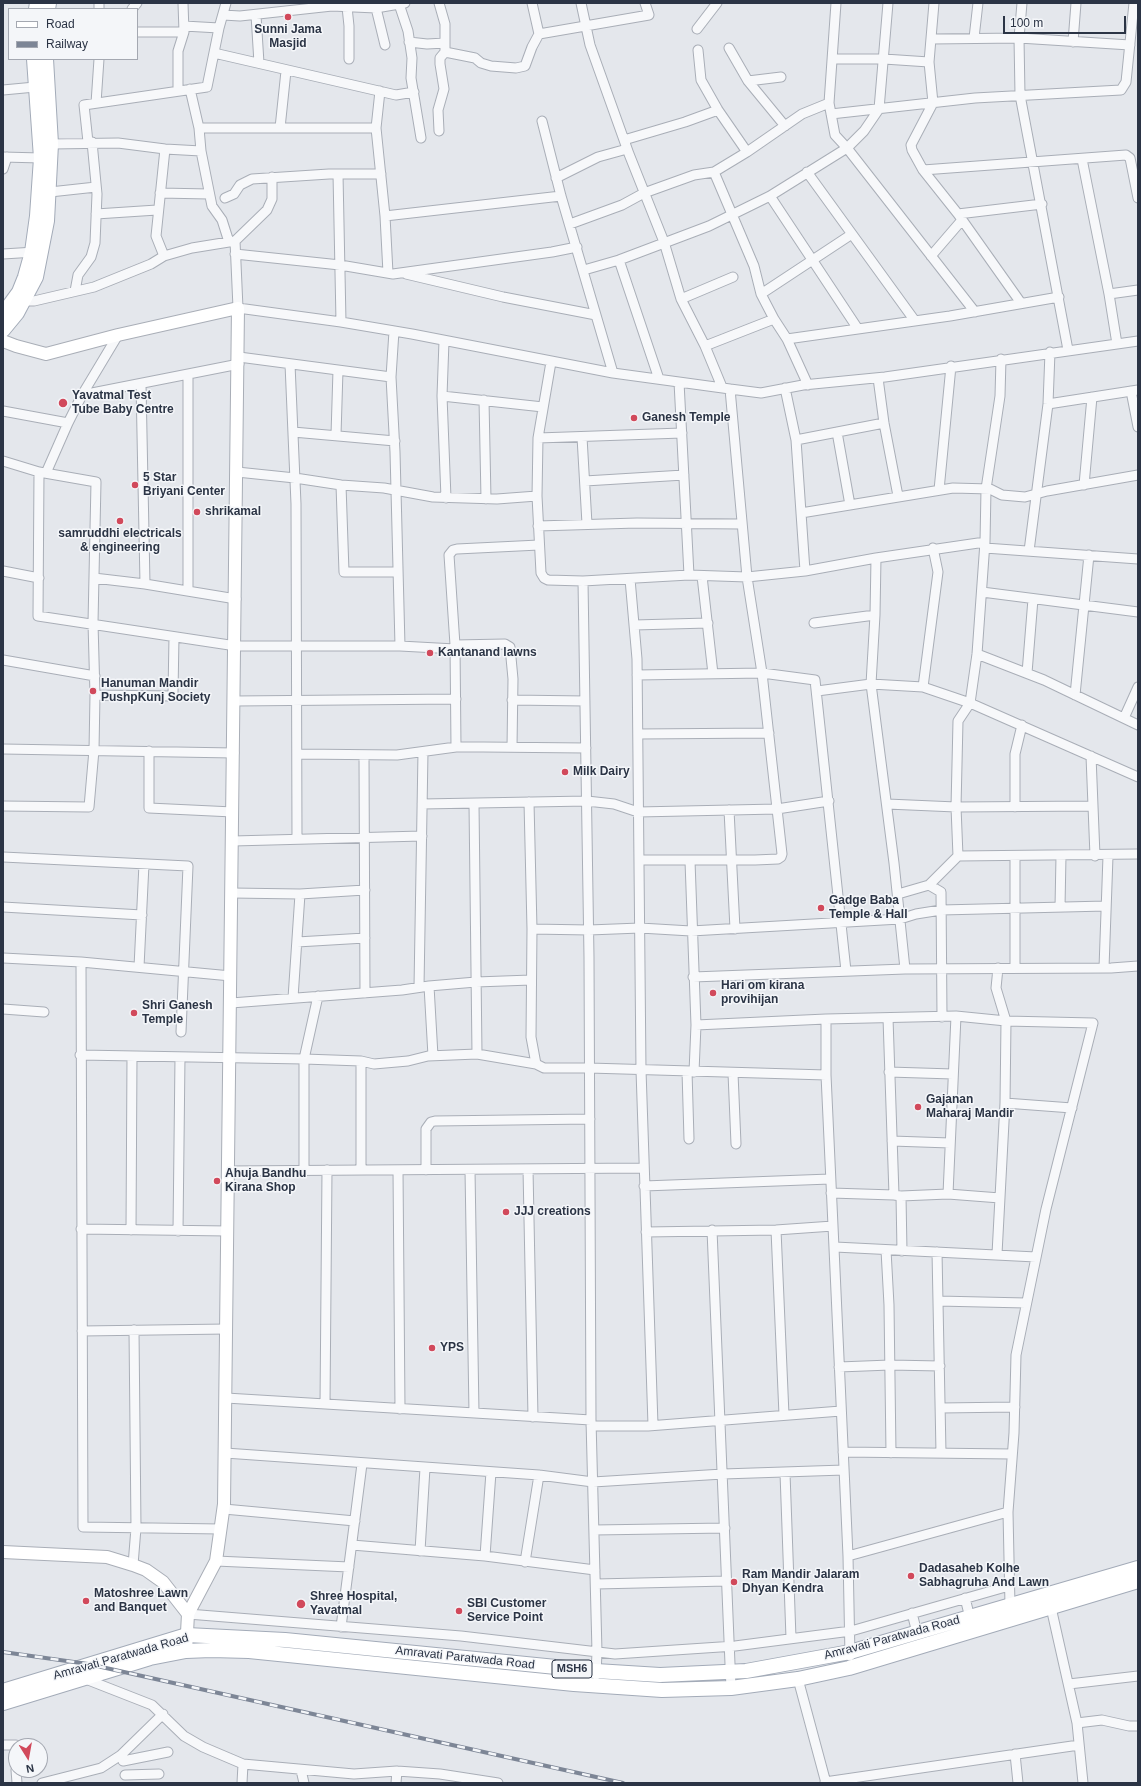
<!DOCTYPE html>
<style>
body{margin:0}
#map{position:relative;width:1141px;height:1786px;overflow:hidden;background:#e4e7ec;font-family:Helvetica,sans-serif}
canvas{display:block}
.frame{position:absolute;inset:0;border:4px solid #2b3445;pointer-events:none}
.legend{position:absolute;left:8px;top:8px;width:130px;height:52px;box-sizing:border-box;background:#f4f6f9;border:1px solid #a4a8b1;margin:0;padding:5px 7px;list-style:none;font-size:12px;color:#2b3445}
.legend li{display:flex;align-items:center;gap:8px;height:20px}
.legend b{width:20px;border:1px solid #a4a8b1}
.north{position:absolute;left:8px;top:1738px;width:40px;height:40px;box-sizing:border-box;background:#f4f6f9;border:1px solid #a4a8b1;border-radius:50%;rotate:169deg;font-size:11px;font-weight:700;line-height:16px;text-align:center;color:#2b3445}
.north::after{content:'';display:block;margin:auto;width:14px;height:18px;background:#d1495b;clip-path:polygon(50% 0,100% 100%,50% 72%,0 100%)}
.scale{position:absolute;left:1003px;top:16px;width:123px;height:18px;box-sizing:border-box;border:2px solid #2b3445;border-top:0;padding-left:5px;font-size:12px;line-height:14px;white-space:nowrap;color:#2b3445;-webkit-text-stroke:3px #f4f6f9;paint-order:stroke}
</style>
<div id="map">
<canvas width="1141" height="1786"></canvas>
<div class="frame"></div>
<ul class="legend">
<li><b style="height:5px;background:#fff"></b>Road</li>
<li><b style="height:5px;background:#7d8696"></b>Railway</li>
</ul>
<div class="north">N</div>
<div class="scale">100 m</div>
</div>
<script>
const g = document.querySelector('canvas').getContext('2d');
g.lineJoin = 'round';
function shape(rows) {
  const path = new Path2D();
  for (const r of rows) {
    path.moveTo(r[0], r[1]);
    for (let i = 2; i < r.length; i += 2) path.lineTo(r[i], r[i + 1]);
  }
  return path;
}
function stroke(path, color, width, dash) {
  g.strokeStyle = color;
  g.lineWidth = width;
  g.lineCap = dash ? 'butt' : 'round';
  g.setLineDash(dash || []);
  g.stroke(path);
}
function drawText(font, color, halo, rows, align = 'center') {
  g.font = font + ' Helvetica,sans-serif';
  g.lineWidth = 3;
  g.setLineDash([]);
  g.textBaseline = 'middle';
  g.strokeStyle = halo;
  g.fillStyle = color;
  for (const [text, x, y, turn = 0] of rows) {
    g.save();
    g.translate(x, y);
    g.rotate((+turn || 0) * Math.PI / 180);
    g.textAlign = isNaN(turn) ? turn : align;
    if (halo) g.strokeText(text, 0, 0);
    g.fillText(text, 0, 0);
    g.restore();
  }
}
const street = shape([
 [99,3,99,9],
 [345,3,347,7,349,26,349,59],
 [532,3,539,34],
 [581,3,590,45,629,154,664,242,681,299,705,346,722,387],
 [836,3,829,103,835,135,847,148,975,312],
 [934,3,929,62,933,103,911,145,912,150,923,170,958,214,1021,303],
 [1022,3,1019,38,1020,95,1068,350],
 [399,4,408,31,412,58,411,78,421,138],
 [376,8,385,45],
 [132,9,137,3],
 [223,15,240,16,332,6,376,8,405,3],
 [256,15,259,63],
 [184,26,219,28],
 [697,29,717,3],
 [137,32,184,32],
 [974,38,978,3],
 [931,39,1019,38,1130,45],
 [409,42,427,44,445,43],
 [1073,42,1076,3],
 [729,48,748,81,785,126],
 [698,50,701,80,718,110,747,152],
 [445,52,475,58,481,63,491,66,516,68,525,66,532,47,539,34,649,15,645,3],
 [214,53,396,95,414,92],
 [833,59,884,59,929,62],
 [748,81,781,77],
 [190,89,199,128,201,151,212,206,222,220,229,242],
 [3,90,35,87],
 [178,91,178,51,184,32,183,3],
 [380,91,376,128,385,216,388,273],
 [96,103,99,59],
 [831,114,975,98,1121,90,1126,82,1134,3],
 [542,121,561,196,613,373],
 [199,128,376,128],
 [280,128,286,71],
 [439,131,438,110,444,89,440,64,440,58,445,52,445,24,439,3],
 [624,140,685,122,718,110],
 [88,142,84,105,207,87,219,28,226,3],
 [51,144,118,143,165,149,201,151],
 [3,157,41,158],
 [1082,159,1109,294,1117,344],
 [3,169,7,157],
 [923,170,1126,155,1130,158,1138,198],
 [714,172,754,266,761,294,774,319],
 [807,172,915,321],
 [338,174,341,322],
 [556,178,598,157,627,149],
 [50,192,96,187],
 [160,193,209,194],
 [770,196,858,329],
 [225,198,234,194,240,185,252,179,329,174,381,174],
 [96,214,157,210],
 [958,214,1042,204],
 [385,216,561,196],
 [570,224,622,205,644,193,694,175,714,172,747,152,802,114,829,103],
 [235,241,238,308,341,322,412,334,613,373,730,389,747,577,805,571,876,558,875,615,871,684,894,863,905,969,1111,968,1138,966],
 [3,254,35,252],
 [235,254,340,265,393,274,552,252,577,247],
 [164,256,156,236,165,149],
 [931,256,962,220],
 [619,260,659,379],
 [584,270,619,260,709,226,770,196,847,148,864,131,879,109,888,3],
 [406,274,503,297,596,315],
 [75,291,78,275,91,257,95,243,97,194,92,142],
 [761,294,852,234],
 [1109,294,1138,290],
 [681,299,733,277],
 [23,301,34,301,94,287,151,264,164,256,192,248,235,241,267,210,272,199,272,177],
 [394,331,391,377,395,452,400,646],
 [787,339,950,316,1059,297],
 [444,341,442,396,446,498],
 [705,346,774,319,787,339,808,385],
 [239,357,391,377],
 [551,362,538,438,537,496,541,573,544,578,548,580,583,581,689,575,747,577,762,673,782,854,781,857,778,859,755,860,639,860],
 [290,364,296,504,297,839],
 [878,378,884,423,898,496],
 [679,382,689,575],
 [141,384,145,584],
 [785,388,796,440,805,571],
 [730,389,761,393,803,385,885,377,1138,341],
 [1131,391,1138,427],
 [82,395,118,335],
 [442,396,543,407],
 [484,400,486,499],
 [1048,404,1138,390],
 [3,411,68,423,82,395,239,364],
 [293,432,395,441],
 [837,432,850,505],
 [336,435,338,370],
 [582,437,587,524],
 [538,438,682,433],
 [796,440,884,423],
 [3,461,39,472,96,482,93,623,95,695,94,750,89,807,3,806],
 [39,472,38,616,236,646,400,646,455,649],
 [237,472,295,478,341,485,384,488,433,497,497,499,537,496],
 [46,473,68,423],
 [585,481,684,475],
 [341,485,344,572,397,572],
 [1084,485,1092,397],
 [939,490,951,366],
 [801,513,953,488,990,489,1002,495,1025,497,1047,491,1138,475],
 [538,526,637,523,741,524],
 [985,548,1138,559],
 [1029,551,1048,404,1050,352],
 [876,558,985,542],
 [3,571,39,578],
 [702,576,713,674],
 [94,578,145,584,236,599],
 [630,579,637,659,641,1070,653,1425],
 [583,581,589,957,591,1420,597,1652,596,1675],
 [188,591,188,374],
 [982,592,1138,612],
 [814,623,875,615],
 [634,625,708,623],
 [455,645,505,644,510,647,513,679,512,747],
 [977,654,1044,680,1138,725],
 [3,660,95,676],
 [1027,673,1033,599],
 [637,675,762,673,815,680,846,971],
 [923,687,938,572,933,548],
 [817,691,871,684,923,687,970,703,1138,777],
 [95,695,172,696,173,693,174,637],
 [1075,695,1089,555],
 [512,700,585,701],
 [235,701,456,699],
 [1124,718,1138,687],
 [638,734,769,733],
 [456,747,455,645,449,555,453,550,457,549,539,545],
 [3,749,234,753],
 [149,751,149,808,233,812],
 [298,754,397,755,456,747,483,747,586,748],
 [364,755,365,993],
 [1091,756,1095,856],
 [529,802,532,929,531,1037,536,1064,544,1068,589,1068,826,1075],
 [422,804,587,801,614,804,638,812,777,809,829,801],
 [474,804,477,1054],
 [887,804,956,807,1093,806],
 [1015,807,1015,754,1022,725],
 [729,810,735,929],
 [233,841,422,836],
 [958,856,1138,854],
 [3,857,188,866,181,1032],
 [690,861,696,1025,694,1072],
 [232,893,300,894,365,890],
 [898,894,929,885],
 [3,907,142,915],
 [1060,907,1061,856],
 [532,929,589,930,640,928,691,931,900,919,916,914,941,910,1106,906],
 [297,942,365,938],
 [3,958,81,962,231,976],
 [81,962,83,1527,221,1529],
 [139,967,144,864],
 [1015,968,1015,856],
 [1104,968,1108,856],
 [693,977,905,969],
 [429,986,433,1056],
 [419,987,423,752],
 [293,998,300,894],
 [231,1003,402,990,429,986,476,982,531,980],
 [3,1009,44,1012],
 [942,1017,941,892,929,885,958,856,956,807,958,721,970,703,977,654,985,542,986,489,1000,396,1001,359],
 [888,1018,894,1195],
 [826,1019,826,1075,833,1226],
 [696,1025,826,1019,956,1016,1006,1021,1093,1023,1046,1209,1016,1355,1014,1433,1008,1512,1010,1606],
 [80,1055,304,1059,361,1061,374,1064,408,1061,428,1056,477,1054,536,1064],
 [687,1071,689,1139],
 [889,1072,953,1074],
 [733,1073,736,1144],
 [1005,1103,1072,1108],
 [892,1141,950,1143],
 [528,1169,533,1417],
 [304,1170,304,1059,318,996],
 [361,1170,361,1061],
 [398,1170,400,1409],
 [426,1170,426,1129,431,1122,435,1121,590,1119],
 [470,1170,474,1413],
 [228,1171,644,1168],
 [644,1186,830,1179],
 [831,1193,894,1195,901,1196,948,1194,1000,1198],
 [948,1194,956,1016],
 [901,1196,902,1251],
 [81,1229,228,1231],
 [131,1230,132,1056],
 [712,1230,731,1688],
 [776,1230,784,1415],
 [178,1231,180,1057],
 [646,1232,776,1230,833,1226,848,1556,850,1656],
 [835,1247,1036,1257],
 [886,1250,889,1305,891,1453],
 [937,1252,941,1453],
 [997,1254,1005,1103,1006,1021,996,988,998,968],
 [938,1301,1026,1303],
 [82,1331,227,1329],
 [839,1367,890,1365,940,1366],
 [226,1398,591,1420],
 [325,1404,327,1170],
 [941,1408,1015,1407],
 [591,1426,648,1426,841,1411],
 [843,1452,1012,1454],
 [225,1453,539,1475,593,1482,723,1474,844,1470],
 [785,1473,791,1638],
 [224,1509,355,1521],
 [594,1530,725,1528],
 [352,1545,485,1556,595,1570],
 [420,1551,425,1468],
 [485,1556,491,1472],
 [848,1556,1008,1512],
 [216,1561,349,1567],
 [525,1562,539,1475],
 [133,1565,136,1528,134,1330],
 [596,1584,727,1581],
 [965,1598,970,1618],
 [1050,1603,1077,1723,1083,1783],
 [912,1613,917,1633],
 [188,1614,461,1636,615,1654,735,1646,851,1631,1009,1586],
 [341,1627,362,1464],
 [83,1678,152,1705,184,1736,203,1747,243,1764,354,1774,397,1771,440,1774,498,1783],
 [798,1679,826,1783],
 [1069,1684,1138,1676],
 [1077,1723,1102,1720,1129,1726,1138,1726],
 [3,1745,16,1745,16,1764],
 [1015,1754,1018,1783],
 [123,1761,168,1752],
 [16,1770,17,1783],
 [301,1770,304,1783],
 [125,1775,159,1774],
 [825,1782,1079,1745],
 [42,1783,101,1768,121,1755,163,1714],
 [242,1783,243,1764],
 [396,1783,397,1771]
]);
const secondary = shape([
 [3,341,16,346,46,354,118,335,238,308,224,1504,216,1561,188,1614,186,1651],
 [3,1552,107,1557,133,1565,146,1570,163,1582,188,1614]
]);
const primary = shape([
 [36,9,37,3],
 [48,9,49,3],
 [3,314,19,292,25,277,32,252,37,216,41,158,34,59],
 [3,330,17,313,36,277,47,221,51,144,46,59],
 [3,1691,187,1635,285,1640,596,1671,660,1675,746,1671,850,1652,1138,1568],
 [3,1703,150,1658,186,1651,211,1650,249,1651,574,1684,662,1690,731,1688,798,1679,849,1668,1138,1581]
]);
stroke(street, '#a9aeb7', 11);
stroke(secondary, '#a9aeb7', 14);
stroke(primary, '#a3abb8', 16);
stroke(street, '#f7f8fa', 9);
stroke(secondary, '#fff', 12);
stroke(primary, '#fff', 14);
const rail = shape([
 [3,1652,88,1664,623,1783]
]);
stroke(rail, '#7d8696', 4);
stroke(rail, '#f4f6f9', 2.5, [8]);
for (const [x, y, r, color] of [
 [288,17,4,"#d1495b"],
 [63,403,5,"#d1495b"],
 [634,418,4,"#d1495b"],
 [135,485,4,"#d1495b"],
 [197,512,4,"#d1495b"],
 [120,521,4,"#d1495b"],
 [430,653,4,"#d1495b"],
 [93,691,4,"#d1495b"],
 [565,772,4,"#d1495b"],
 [821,908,4,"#d1495b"],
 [713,993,4,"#d1495b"],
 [134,1013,4,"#d1495b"],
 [918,1107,4,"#d1495b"],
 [217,1181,4,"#d1495b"],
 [506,1212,4,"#d1495b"],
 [432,1348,4,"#d1495b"],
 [911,1576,4,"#d1495b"],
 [734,1582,4,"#d1495b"],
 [86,1601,4,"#d1495b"],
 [301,1604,5,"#d1495b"],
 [459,1611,4,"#d1495b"]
]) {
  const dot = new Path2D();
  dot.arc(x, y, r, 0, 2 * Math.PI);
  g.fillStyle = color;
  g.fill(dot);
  stroke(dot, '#f4f6f9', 1.5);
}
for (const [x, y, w] of [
 [572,1669,40]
]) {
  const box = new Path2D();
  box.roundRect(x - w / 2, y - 9, w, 18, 3);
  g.fillStyle = '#f4f6f9';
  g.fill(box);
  stroke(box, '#2b3445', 1);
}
drawText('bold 11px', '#2b3445', null, [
 ["MSH6",572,1669]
]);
drawText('bold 12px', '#2b3445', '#f4f6f9', [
 ["Sunni Jama",288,30,"center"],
 ["Masjid",288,44,"center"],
 ["Yavatmal Test",72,396],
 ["Tube Baby Centre",72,410],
 ["Ganesh Temple",642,418],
 ["5 Star",143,478],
 ["Briyani Center",143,492],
 ["shrikamal",205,512],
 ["samruddhi electricals",120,534,"center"],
 ["& engineering",120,548,"center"],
 ["Kantanand lawns",438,653],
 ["Hanuman Mandir",101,684],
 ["PushpKunj Society",101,698],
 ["Milk Dairy",573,772],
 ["Gadge Baba",829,901],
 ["Temple & Hall",829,915],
 ["Hari om kirana",721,986],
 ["provihijan",721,1000],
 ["Shri Ganesh",142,1006],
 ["Temple",142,1020],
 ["Gajanan",926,1100],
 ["Maharaj Mandir",926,1114],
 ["Ahuja Bandhu",225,1174],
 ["Kirana Shop",225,1188],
 ["JJJ creations",514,1212],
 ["YPS",440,1348],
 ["Dadasaheb Kolhe",919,1569],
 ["Sabhagruha And Lawn",919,1583],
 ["Ram Mandir Jalaram",742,1575],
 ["Dhyan Kendra",742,1589],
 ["Matoshree Lawn",94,1594],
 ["and Banquet",94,1608],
 ["Shree Hospital,",310,1597],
 ["Yavatmal",310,1611],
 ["SBI Customer",467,1604],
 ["Service Point",467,1618]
], 'left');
drawText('12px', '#2b3445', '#f4f6f9', [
 ["Amravati Paratwada Road",892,1638,-15],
 ["Amravati Paratwada Road",121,1657,-16],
 ["Amravati Paratwada Road",465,1658,6]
]);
</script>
